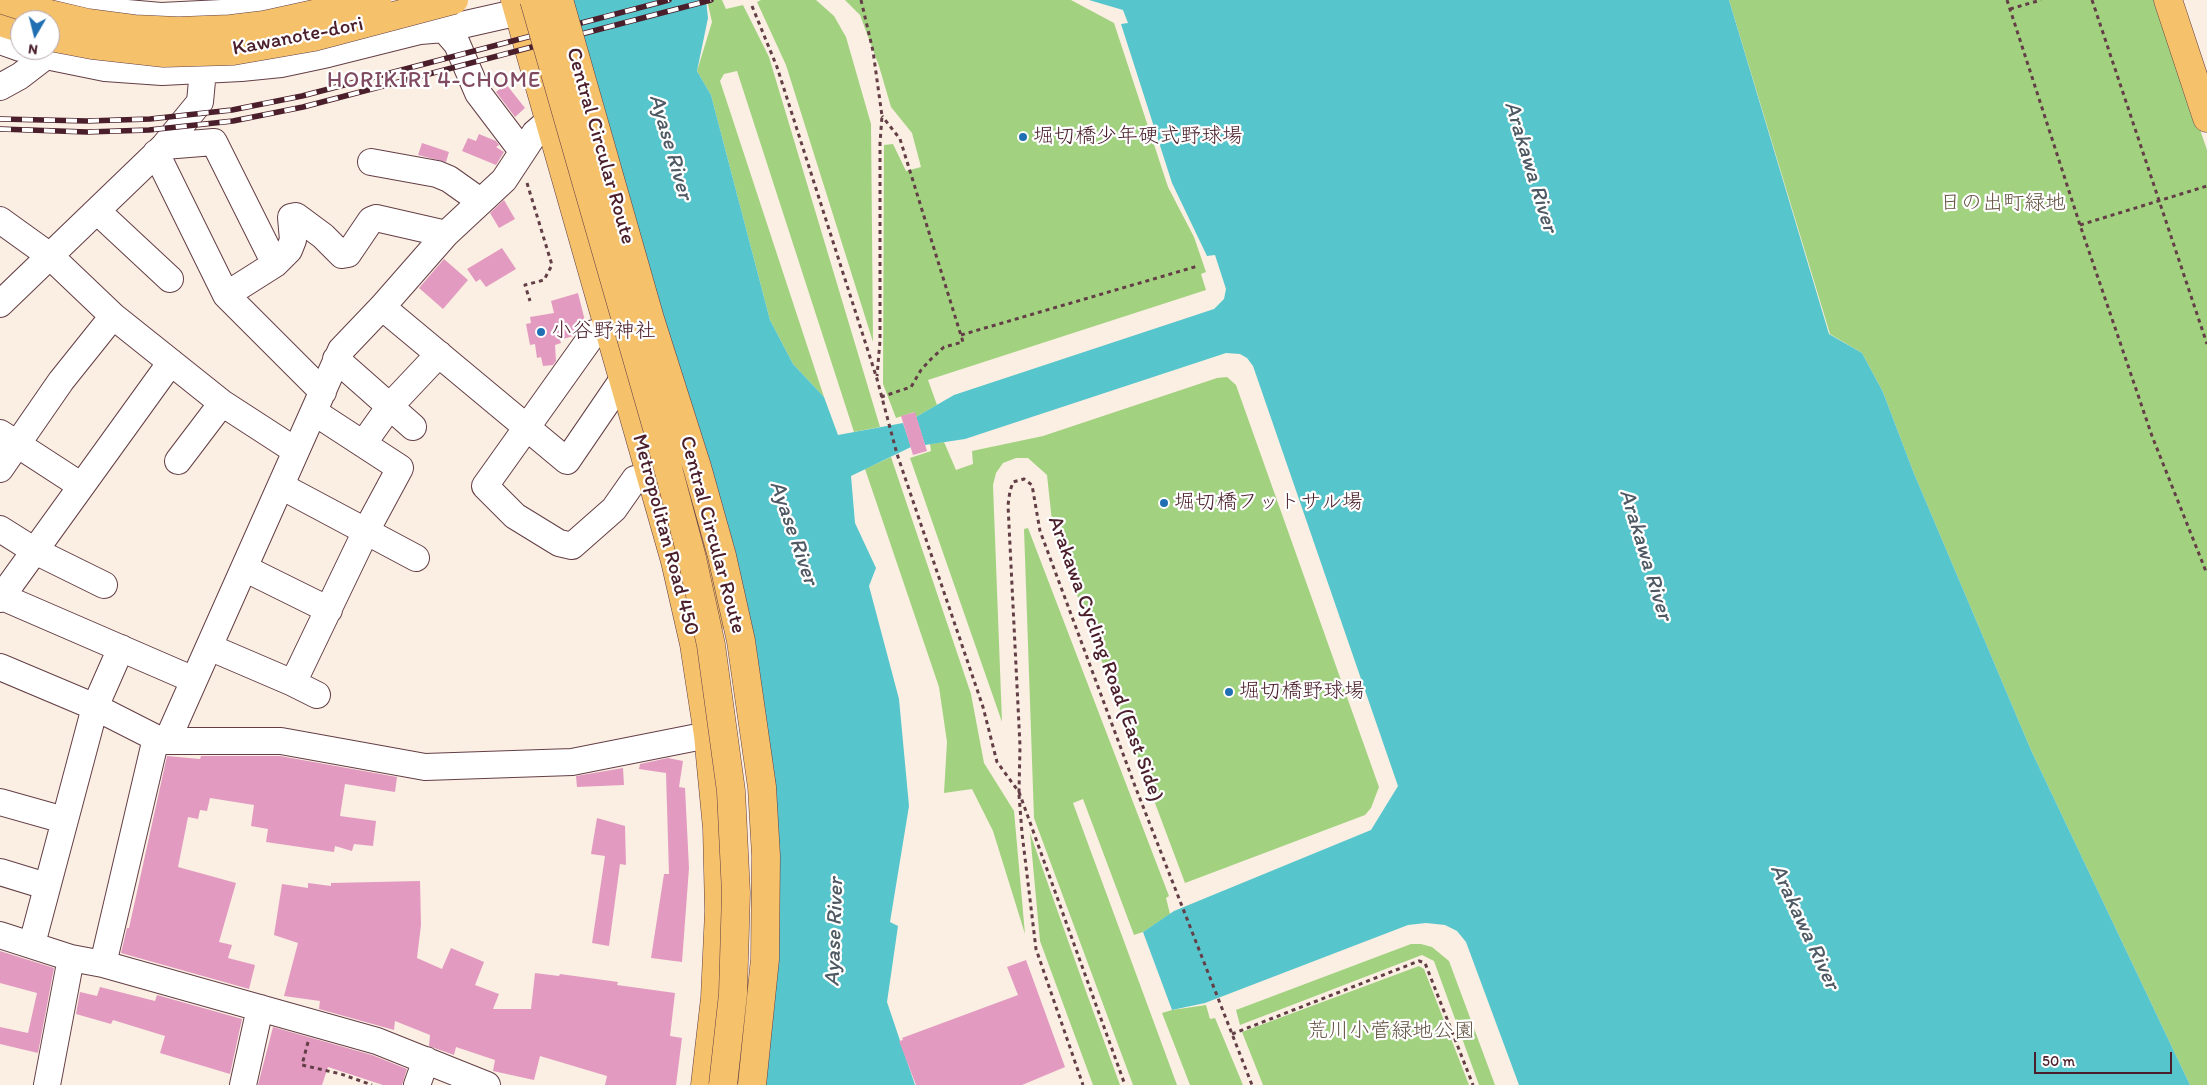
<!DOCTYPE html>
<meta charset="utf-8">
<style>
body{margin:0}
#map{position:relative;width:2207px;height:1085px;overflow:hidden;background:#faefe2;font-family:Itim,sans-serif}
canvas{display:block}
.north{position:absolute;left:10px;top:10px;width:50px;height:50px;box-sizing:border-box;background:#fff;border:1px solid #b7a5aa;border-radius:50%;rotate:188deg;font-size:14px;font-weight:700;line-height:20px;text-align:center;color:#4a1f2b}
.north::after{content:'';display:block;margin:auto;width:18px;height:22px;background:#1f6fb2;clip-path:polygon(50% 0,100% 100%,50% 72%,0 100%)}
.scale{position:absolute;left:2034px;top:1052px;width:138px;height:22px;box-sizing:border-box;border:2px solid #4a1f2b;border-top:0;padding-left:6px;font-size:15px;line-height:18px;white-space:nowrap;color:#4a1f2b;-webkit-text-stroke:4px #fff;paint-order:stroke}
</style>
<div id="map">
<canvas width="2207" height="1085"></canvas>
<div class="north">N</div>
<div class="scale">50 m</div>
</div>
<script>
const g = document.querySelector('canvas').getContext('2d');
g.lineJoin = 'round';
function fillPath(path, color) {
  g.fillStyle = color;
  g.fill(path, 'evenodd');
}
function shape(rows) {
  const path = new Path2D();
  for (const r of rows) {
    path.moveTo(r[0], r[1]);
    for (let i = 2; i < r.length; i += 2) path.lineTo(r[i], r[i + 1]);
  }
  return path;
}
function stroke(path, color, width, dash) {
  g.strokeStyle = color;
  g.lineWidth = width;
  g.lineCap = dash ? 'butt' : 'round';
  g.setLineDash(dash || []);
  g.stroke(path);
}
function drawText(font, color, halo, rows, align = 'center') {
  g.font = font + ' Itim,"Klee One",sans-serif';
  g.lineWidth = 4.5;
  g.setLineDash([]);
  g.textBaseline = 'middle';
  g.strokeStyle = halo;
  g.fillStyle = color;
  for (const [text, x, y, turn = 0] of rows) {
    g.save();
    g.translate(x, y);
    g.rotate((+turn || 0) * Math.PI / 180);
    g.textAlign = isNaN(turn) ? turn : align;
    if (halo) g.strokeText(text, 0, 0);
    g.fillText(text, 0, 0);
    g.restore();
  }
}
fillPath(shape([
 [707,0,722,0,726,9,743,5,769,57,880,427,854,432,737,71,724,74,720,81,824,397,793,364,770,320,711,95,697,71,712,22],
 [761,0,816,0,834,16,846,37,871,124,873,342,786,65,757,2],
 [845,0,1071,0,1114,23,1168,187,1194,237,1206,272,1201,274,1206,290,928,380,937,405,916,417,914,412,896,418,883,384,884,145,893,144,906,171,921,167,912,133,891,107,879,66,860,15],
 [1729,0,2156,0,2207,150,2207,1085,2190,1085,2031,750,1913,471,1883,392,1862,353,1830,334],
 [1227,377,1236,385,1379,787,1371,808,1365,815,1185,883,1053,531,1047,475,1028,458,1016,458,1003,463,996,473,993,485,1002,722,910,458,931,451,930,444,944,442,956,470,973,464,972,451,1043,436,1217,378],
 [891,457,971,694,984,763,1014,811,1025,934,993,831,972,789,944,793,947,742,939,687,865,469],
 [1028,528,1169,896,1166,898,1170,914,1143,932,1134,935,1083,799,1073,803,1177,1085,1133,1085,1034,818,1024,529],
 [1030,833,1088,997,1120,1085,1093,1085,1040,941],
 [1411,944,1421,944,1432,947,1449,961,1495,1085,1479,1085,1434,961,1422,955,1240,1025,1236,1010],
 [1419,966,1424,969,1469,1085,1263,1085,1242,1032],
 [1206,1005,1210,1019,1215,1018,1243,1085,1190,1085,1162,1013,1172,1010]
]), '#a2d280');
fillPath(shape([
 [570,0,706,0,708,18,697,71,711,95,770,320,793,364,824,397,838,435,903,423,911,447,851,476,855,523,876,568,869,586,899,699,909,806,890,922,898,926,887,1002,915,1085,762,1085,769,750],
 [1089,0,1729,0,1829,334,1862,353,1883,392,1913,471,2031,750,2190,1085,1519,1085,1466,942,1457,931,1445,925,1426,923,1408,925,1205,1003,1172,1010,1143,932,1174,911,1371,830,1398,786,1253,366,1247,358,1240,354,1226,353,965,439,925,445,916,417,954,395,1214,309,1224,299,1226,289,1215,255,1207,256,1172,183,1121,24,1128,23,1123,10]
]), '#57c5cc');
fillPath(shape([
 [506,84,525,108,515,117,496,92],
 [479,134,496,141,499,145,496,147,504,152,496,165,462,151,468,138,476,141],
 [422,143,449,152,446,162,418,155],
 [504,200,515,219,499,228,490,213],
 [502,248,516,269,486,287,480,279,476,282,467,269],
 [444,259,468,280,443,309,419,288],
 [578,293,585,321,575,326,577,331,573,336,560,340,561,343,555,345,556,361,553,365,543,366,541,357,537,358,535,344,530,345,526,324,531,323,530,317,554,313,551,301],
 [915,412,927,451,913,455,901,416],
 [167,756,200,759,201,756,280,756,397,777,395,792,345,784,340,816,376,821,373,846,354,844,352,851,335,846,334,852,266,842,268,829,251,826,254,805,210,798,207,811,200,810,198,819,188,817,178,867,236,883,219,942,232,945,228,958,255,965,249,989,121,953,127,928,129,928],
 [668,758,683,761,679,787,685,788,689,868,682,962,651,958,664,874,669,874,666,773,639,769,640,764],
 [623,768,624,785,577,787,576,776],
 [597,818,625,826,626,865,620,864,609,946,592,943,605,856,591,854],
 [420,881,421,925,417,958,442,969,451,948,484,962,475,985,499,994,493,1009,531,1009,535,973,559,976,560,974,618,982,617,985,675,993,670,1036,682,1038,676,1085,605,1085,607,1076,540,1056,534,1080,493,1071,495,1060,456,1047,454,1055,429,1046,430,1035,395,1021,394,1030,319,1009,320,1001,284,996,298,943,274,935,282,884,308,888,308,883,331,886,331,883],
 [0,951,54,968,38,1053,0,1044,0,1027,28,1033,37,993,0,983],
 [1026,960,1065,1067,1022,1085,916,1085,899,1041,903,1040,902,1038,1018,995,1007,967],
 [100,987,155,1001,157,995,242,1019,230,1074,160,1053,165,1036,113,1020,111,1024,76,1014,80,992,97,996],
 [273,1027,372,1055,407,1069,402,1085,383,1085,328,1067,322,1085,258,1085]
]), '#e39ac1');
const minor = shape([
 [61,0,116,12,161,16,242,12,299,0],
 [444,29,457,44,478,93,522,151],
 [0,41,20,48],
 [27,50,46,56,105,68,162,72,241,68,281,64,328,54,420,31,444,29,519,12],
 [0,87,20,76,46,56],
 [164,146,214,142,275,264],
 [156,153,226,295,323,392],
 [371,162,437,174,449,179,480,201],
 [97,211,170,279],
 [0,220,50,256,113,316,222,403,296,451],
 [226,295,275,264,289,250,293,240,291,217,296,216,323,236,342,255,348,254,371,220,376,218,446,234],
 [0,304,164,146,200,102,203,70],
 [382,307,567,461,623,379],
 [594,333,485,486,515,516,559,543,572,546,614,509,635,479],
 [336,359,413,427],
 [0,433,80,485],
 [363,444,390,406,439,354],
 [178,461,222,403],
 [0,469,61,381,113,316],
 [281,486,416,558],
 [0,529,35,551,104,585],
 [244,568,329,610],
 [0,596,194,680],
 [0,599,171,362],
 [209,647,293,683,317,695],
 [0,667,95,707,156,738,167,741,281,741,425,767,572,762,708,735],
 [293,683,366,531,400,468,314,412],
 [167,741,341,350,382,307,446,234,504,180,535,133,549,121],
 [0,802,64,820],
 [0,872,46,886],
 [0,935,71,958,103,964,377,1041,487,1085],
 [32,944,95,707,121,648],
 [103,964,156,738],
 [47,1085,71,958],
 [243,1085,260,1008],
 [417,1085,426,1060]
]);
const major = shape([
 [515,0,675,561,694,644,708,735,717,828,719,911,715,998,705,1085],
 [2168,0,2207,118],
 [0,22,20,28]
]);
const highway = shape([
 [694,498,717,615]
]);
stroke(minor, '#643e46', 28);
stroke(major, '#643e46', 29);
stroke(highway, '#643e46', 29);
stroke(shape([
 [861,0,873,51,882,116,880,143,880,341,877,376],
 [2007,0,2080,225,2152,436,2207,574],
 [2092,0,2207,344],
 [752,6,777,67,877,379,897,454,983,707,997,762,1019,792,1020,746,1008,505,1010,491,1013,482,1024,479,1032,485,1040,531,1135,786,1252,1085],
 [2010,9,2041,0],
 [527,183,552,265,544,280,525,285,530,301],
 [2080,225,2207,186],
 [961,335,1198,266],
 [881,397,911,387,921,370,931,359,944,347,963,342,900,139,882,116],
 [1019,792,1125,1085],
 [1019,795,1022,833,1036,949,1083,1085],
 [1232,1034,1419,961,1425,963,1473,1085],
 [308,1042,302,1065,341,1074,372,1085]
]), '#643e46', 3, [4, 4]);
stroke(minor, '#fff', 26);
stroke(major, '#f5c16b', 28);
stroke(highway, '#f5c16b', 28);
const rail = shape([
 [0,119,87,121,150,119,232,110,302,96,669,0],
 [0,129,87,132,149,130,233,121,303,107,711,0]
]);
stroke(rail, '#4a1f2b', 5.5);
stroke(rail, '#fff', 4, [11]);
const majorBridge = shape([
 [3,0,37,11,88,23,134,29,178,31,230,29,264,25,377,0],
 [50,37,92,45,164,53,233,51,314,37,454,0]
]);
const highwayBridge = shape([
 [534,0,661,442,692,558,711,645,731,791,736,893,733,994,723,1085],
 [559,0,650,319,697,467,722,556,741,641,762,787,766,856,765,959,752,1085]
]);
stroke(majorBridge, '#643e46', 29, []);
stroke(highwayBridge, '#643e46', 29, []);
stroke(majorBridge, '#f5c16b', 28);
stroke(highwayBridge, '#f5c16b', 28);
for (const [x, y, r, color] of [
 [1023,137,5,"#1f6fb2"],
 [541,332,5,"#1f6fb2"],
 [1164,503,5,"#1f6fb2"],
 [1229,692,5,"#1f6fb2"]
]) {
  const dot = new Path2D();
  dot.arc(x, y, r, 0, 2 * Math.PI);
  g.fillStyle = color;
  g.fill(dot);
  stroke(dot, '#fff', 2);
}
drawText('21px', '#4a1f2b', '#fff', [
 ["Kawanote-dori",298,37,-11],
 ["Central Circular Route",600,146,74],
 ["Metropolitan Road 450",665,535,75],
 ["Central Circular Route",712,535,75],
 ["Arakawa Cycling Road (East Side)",1105,659,70]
]);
drawText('21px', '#4a1f2b', '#fff', [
 ["堀切橋少年硬式野球場",1033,137],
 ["小谷野神社",551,332],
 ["堀切橋フットサル場",1174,503],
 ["堀切橋野球場",1239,692]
], 'left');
drawText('21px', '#645544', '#fff', [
 ["日の出町緑地",2003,204],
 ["荒川小菅緑地公園",1391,1032]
]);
g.letterSpacing = '1px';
drawText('22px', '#804a60', '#fff', [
 ["HORIKIRI 4-CHOME",434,81]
]);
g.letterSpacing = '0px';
drawText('italic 22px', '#4f5963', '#fff', [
 ["Ayase River",670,147,74],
 ["Arakawa River",1530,167,73],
 ["Ayase River",793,533,71],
 ["Arakawa River",1645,555,73],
 ["Arakawa River",1804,927,65],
 ["Ayase River",835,932,-88]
]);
</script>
